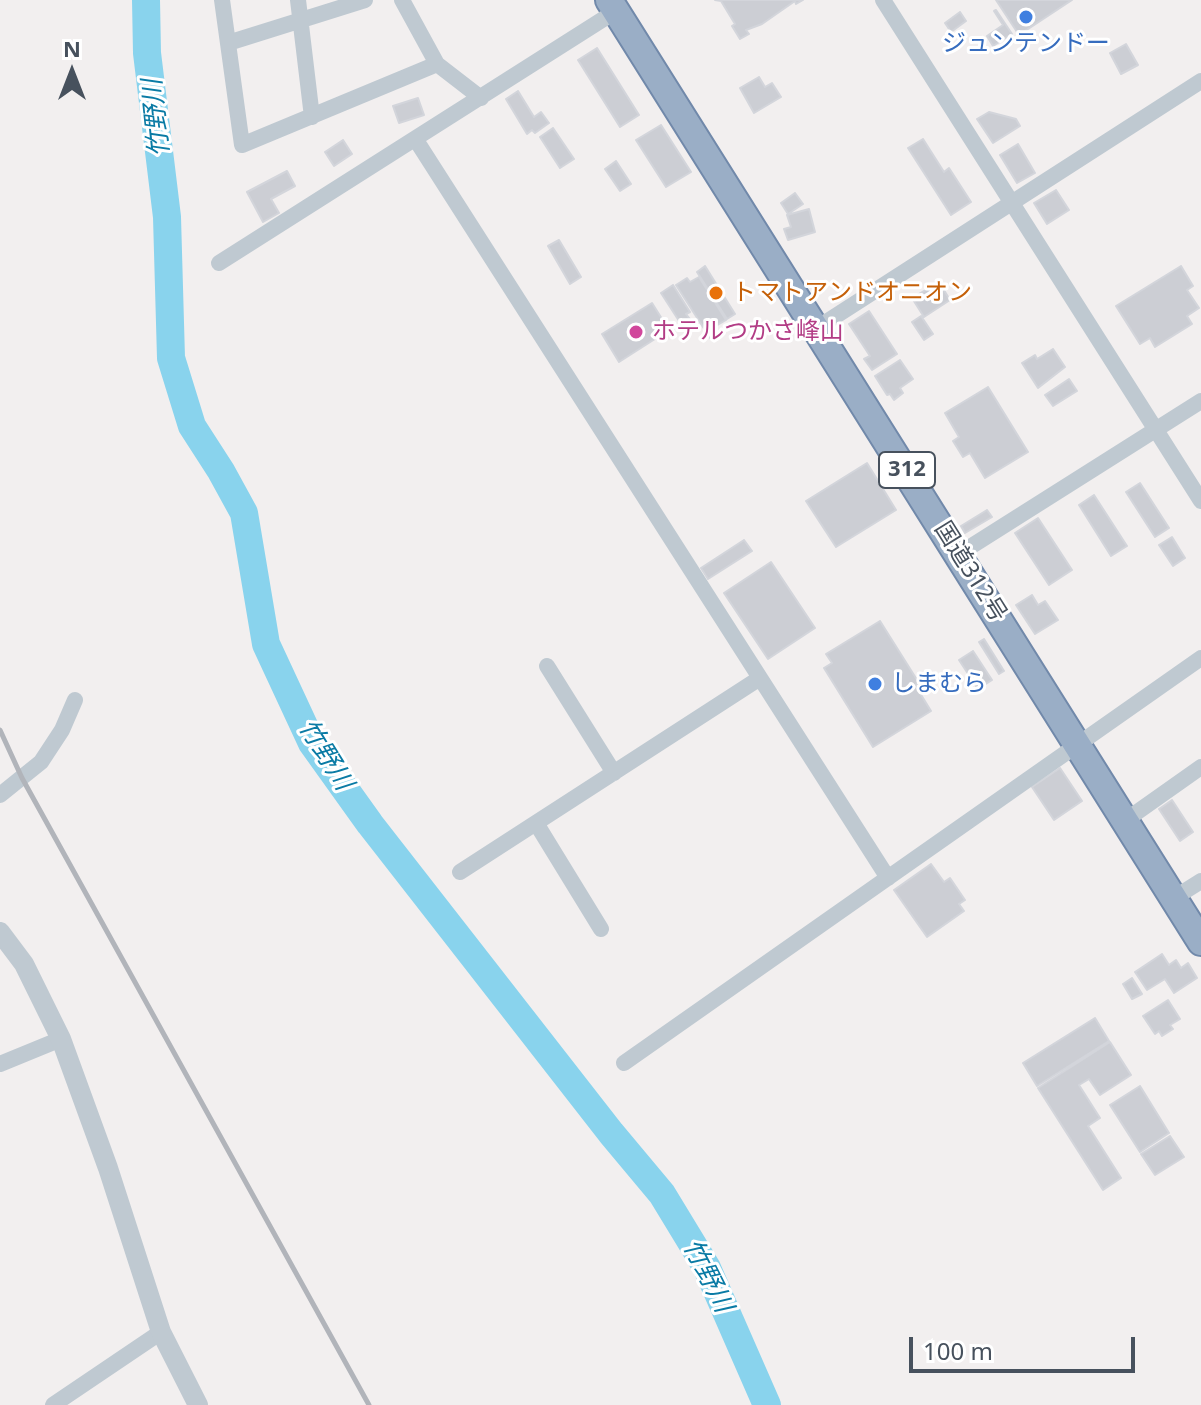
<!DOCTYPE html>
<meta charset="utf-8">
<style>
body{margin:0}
#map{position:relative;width:1201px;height:1405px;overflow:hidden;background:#f2efef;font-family:"Noto Sans",sans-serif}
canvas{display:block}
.north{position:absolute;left:32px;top:32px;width:80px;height:80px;-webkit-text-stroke:6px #fff;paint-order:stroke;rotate:0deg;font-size:22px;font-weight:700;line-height:32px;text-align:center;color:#47515d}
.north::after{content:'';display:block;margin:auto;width:28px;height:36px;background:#47515d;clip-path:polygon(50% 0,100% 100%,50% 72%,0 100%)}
.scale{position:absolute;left:909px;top:1337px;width:226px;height:36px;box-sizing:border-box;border:4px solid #47515d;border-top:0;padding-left:10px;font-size:24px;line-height:28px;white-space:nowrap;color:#47515d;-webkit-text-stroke:6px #fff;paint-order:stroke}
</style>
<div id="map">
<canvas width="1201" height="1405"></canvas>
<div class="north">N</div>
<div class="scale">100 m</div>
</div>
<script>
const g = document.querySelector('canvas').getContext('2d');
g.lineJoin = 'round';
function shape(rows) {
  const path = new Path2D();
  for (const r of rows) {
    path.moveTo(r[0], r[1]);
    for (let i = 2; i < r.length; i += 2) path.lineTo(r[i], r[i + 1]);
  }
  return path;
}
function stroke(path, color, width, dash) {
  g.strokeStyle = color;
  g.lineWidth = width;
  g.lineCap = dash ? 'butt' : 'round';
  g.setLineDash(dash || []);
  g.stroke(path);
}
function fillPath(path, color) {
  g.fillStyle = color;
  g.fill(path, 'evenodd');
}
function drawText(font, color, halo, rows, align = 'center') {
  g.font = font + ' "Noto Sans","Noto Sans JP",sans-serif';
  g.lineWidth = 6;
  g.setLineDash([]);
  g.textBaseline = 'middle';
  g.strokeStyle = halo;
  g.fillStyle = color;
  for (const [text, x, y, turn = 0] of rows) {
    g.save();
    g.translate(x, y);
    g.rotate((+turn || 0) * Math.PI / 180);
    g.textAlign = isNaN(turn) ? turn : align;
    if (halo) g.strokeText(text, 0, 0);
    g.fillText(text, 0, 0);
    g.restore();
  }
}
stroke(shape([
 [146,0,147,53,167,217,171,358,192,426,221,471,244,513,266,644,312,743,370,824,611,1133,662,1194,707,1268,767,1405]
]), '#89d3ed', 28);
const building = shape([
 [715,0,803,0,796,4,795,1,762,24,746,30,749,34,740,39,732,26,735,24,721,1,715,0],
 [996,0,1072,0,1019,35,996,0],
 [996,10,1012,34,993,46,987,36,1003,25,994,11,996,10],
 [960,12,966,21,951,32,945,23,960,12],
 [1126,44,1138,65,1121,74,1110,53,1126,44],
 [597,48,639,115,620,127,578,60,597,48],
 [759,77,765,87,772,83,781,97,754,113,740,88,759,77],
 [518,91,534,117,541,112,549,123,535,133,532,130,527,134,506,99,518,91],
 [418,98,424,115,399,123,393,106,418,98],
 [989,112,1016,119,1020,126,993,143,977,119,989,112],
 [661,125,691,172,666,187,636,140,661,125],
 [553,128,574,159,560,168,540,137,553,128],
 [923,139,944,172,949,168,971,202,951,215,908,148,923,139],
 [343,140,352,154,334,166,325,152,343,140],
 [1018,144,1035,173,1017,183,1000,155,1018,144],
 [616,161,631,184,620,191,605,169,616,161],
 [287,171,295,186,271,199,279,213,263,222,247,192,287,171],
 [1056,190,1069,210,1047,224,1034,203,1056,190],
 [795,193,803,204,788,214,781,203,795,193],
 [809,209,815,232,788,240,784,229,791,227,787,215,809,209],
 [559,240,581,277,570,284,548,246,559,240],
 [705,266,735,314,727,319,697,272,705,266],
 [1181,266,1193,286,1187,290,1199,308,1187,316,1192,324,1155,347,1150,338,1140,344,1116,306,1181,266],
 [699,277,726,320,714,327,718,333,710,338,676,285,687,278,690,282,699,277],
 [939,282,950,300,924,317,912,298,939,282],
 [673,285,690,312,686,314,690,319,681,324,661,293,673,285],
 [652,303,669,330,619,362,602,334,652,303],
 [869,311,897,354,872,370,864,359,870,356,849,324,869,311],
 [921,316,933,334,924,340,912,322,921,316],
 [1053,349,1065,367,1038,388,1022,363,1035,355,1037,359,1053,349],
 [900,360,913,379,900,388,903,393,894,400,890,394,887,395,875,376,900,360],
 [1069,379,1077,391,1053,406,1045,395,1069,379],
 [988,387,1028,452,985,478,970,453,963,457,953,441,959,437,945,413,988,387],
 [867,463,896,510,836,547,806,501,867,463],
 [1140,483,1169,528,1155,537,1126,492,1140,483],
 [1094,495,1127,546,1111,556,1079,505,1094,495],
 [987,510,992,517,965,533,961,526,987,510],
 [1038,518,1072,570,1049,585,1015,533,1038,518],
 [1172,537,1185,558,1173,566,1159,545,1172,537],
 [744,540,752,551,708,579,701,568,744,540],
 [771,562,815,628,768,659,724,593,771,562],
 [1032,595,1038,605,1045,601,1058,620,1035,634,1016,605,1032,595],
 [880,621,919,683,915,685,931,711,873,747,824,668,832,663,826,654,880,621],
 [984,639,1004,671,999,674,979,642,984,639],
 [973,651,992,680,978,689,959,660,973,651],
 [1060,768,1082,801,1054,820,1032,787,1060,768],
 [1172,800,1193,832,1180,841,1159,809,1172,800],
 [931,864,944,882,950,878,965,900,959,904,964,911,927,937,894,890,931,864],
 [1162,954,1169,965,1176,960,1181,968,1188,963,1197,978,1174,993,1165,979,1147,990,1135,972,1162,954],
 [1132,978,1142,994,1132,999,1123,984,1132,978],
 [1168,1000,1180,1019,1170,1025,1173,1029,1162,1036,1159,1031,1155,1034,1143,1016,1168,1000],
 [1095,1018,1109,1041,1037,1086,1023,1063,1095,1018],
 [1110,1042,1131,1075,1100,1095,1089,1079,1079,1085,1100,1118,1088,1126,1121,1178,1103,1190,1038,1088,1110,1042],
 [1140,1086,1169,1133,1140,1152,1110,1105,1140,1086],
 [1170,1136,1184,1157,1155,1175,1141,1154,1170,1136]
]);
fillPath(building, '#ccced4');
stroke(building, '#d3d5db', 2);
const trunk = shape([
 [609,0,1201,942]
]);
stroke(trunk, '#7189aa', 30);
stroke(shape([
 [222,0,242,145,437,64],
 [298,0,312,117],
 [402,0,437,64,481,98],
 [883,0,1201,501],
 [228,43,365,0],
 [416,140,888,878],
 [219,263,616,11],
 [817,328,1201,81],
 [959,554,1201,401],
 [547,666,614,773],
 [0,795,41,762,62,730,75,700],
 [1126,820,1201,767],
 [536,823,601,929],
 [460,872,760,678],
 [1174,898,1201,881],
 [624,1063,1201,658],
 [0,1064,61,1039],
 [53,1405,161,1332]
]), '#bfc9d1', 16);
stroke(shape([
 [0,932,24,964,61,1039,108,1168,161,1332,198,1405]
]), '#bfc9d1', 20);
stroke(trunk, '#9aaec6', 26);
stroke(shape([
 [0,730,22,778,369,1405]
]), '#b1b4ba', 5);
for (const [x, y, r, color] of [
 [1026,17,8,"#3f7fe0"],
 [716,293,8,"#e8710a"],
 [636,332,8,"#d1479c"],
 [875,684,8,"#3f7fe0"]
]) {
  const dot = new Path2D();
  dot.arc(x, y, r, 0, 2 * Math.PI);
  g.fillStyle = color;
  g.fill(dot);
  stroke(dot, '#fff', 3);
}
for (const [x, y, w] of [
 [907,470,56]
]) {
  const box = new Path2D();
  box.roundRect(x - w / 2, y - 18, w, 36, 6);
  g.fillStyle = '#fff';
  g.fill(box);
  stroke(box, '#47515d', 2);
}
drawText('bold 22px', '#47515d', null, [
 ["312",907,470]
]);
drawText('24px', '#366cbe', '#fff', [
 ["ジュンテンドー",1026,44],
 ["しまむら",891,684,"left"]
]);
drawText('24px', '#c56008', '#fff', [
 ["トマトアンドオニオン",732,293]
], 'left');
drawText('24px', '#b23c85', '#fff', [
 ["ホテルつかさ峰山",652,332]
], 'left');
drawText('24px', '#47515d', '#fff', [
 ["国道312号",970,572,58]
]);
drawText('italic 26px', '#0a7ba5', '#fff', [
 ["竹野川",157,118,-96],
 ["竹野川",325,755,58],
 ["竹野川",707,1276,63]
]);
</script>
